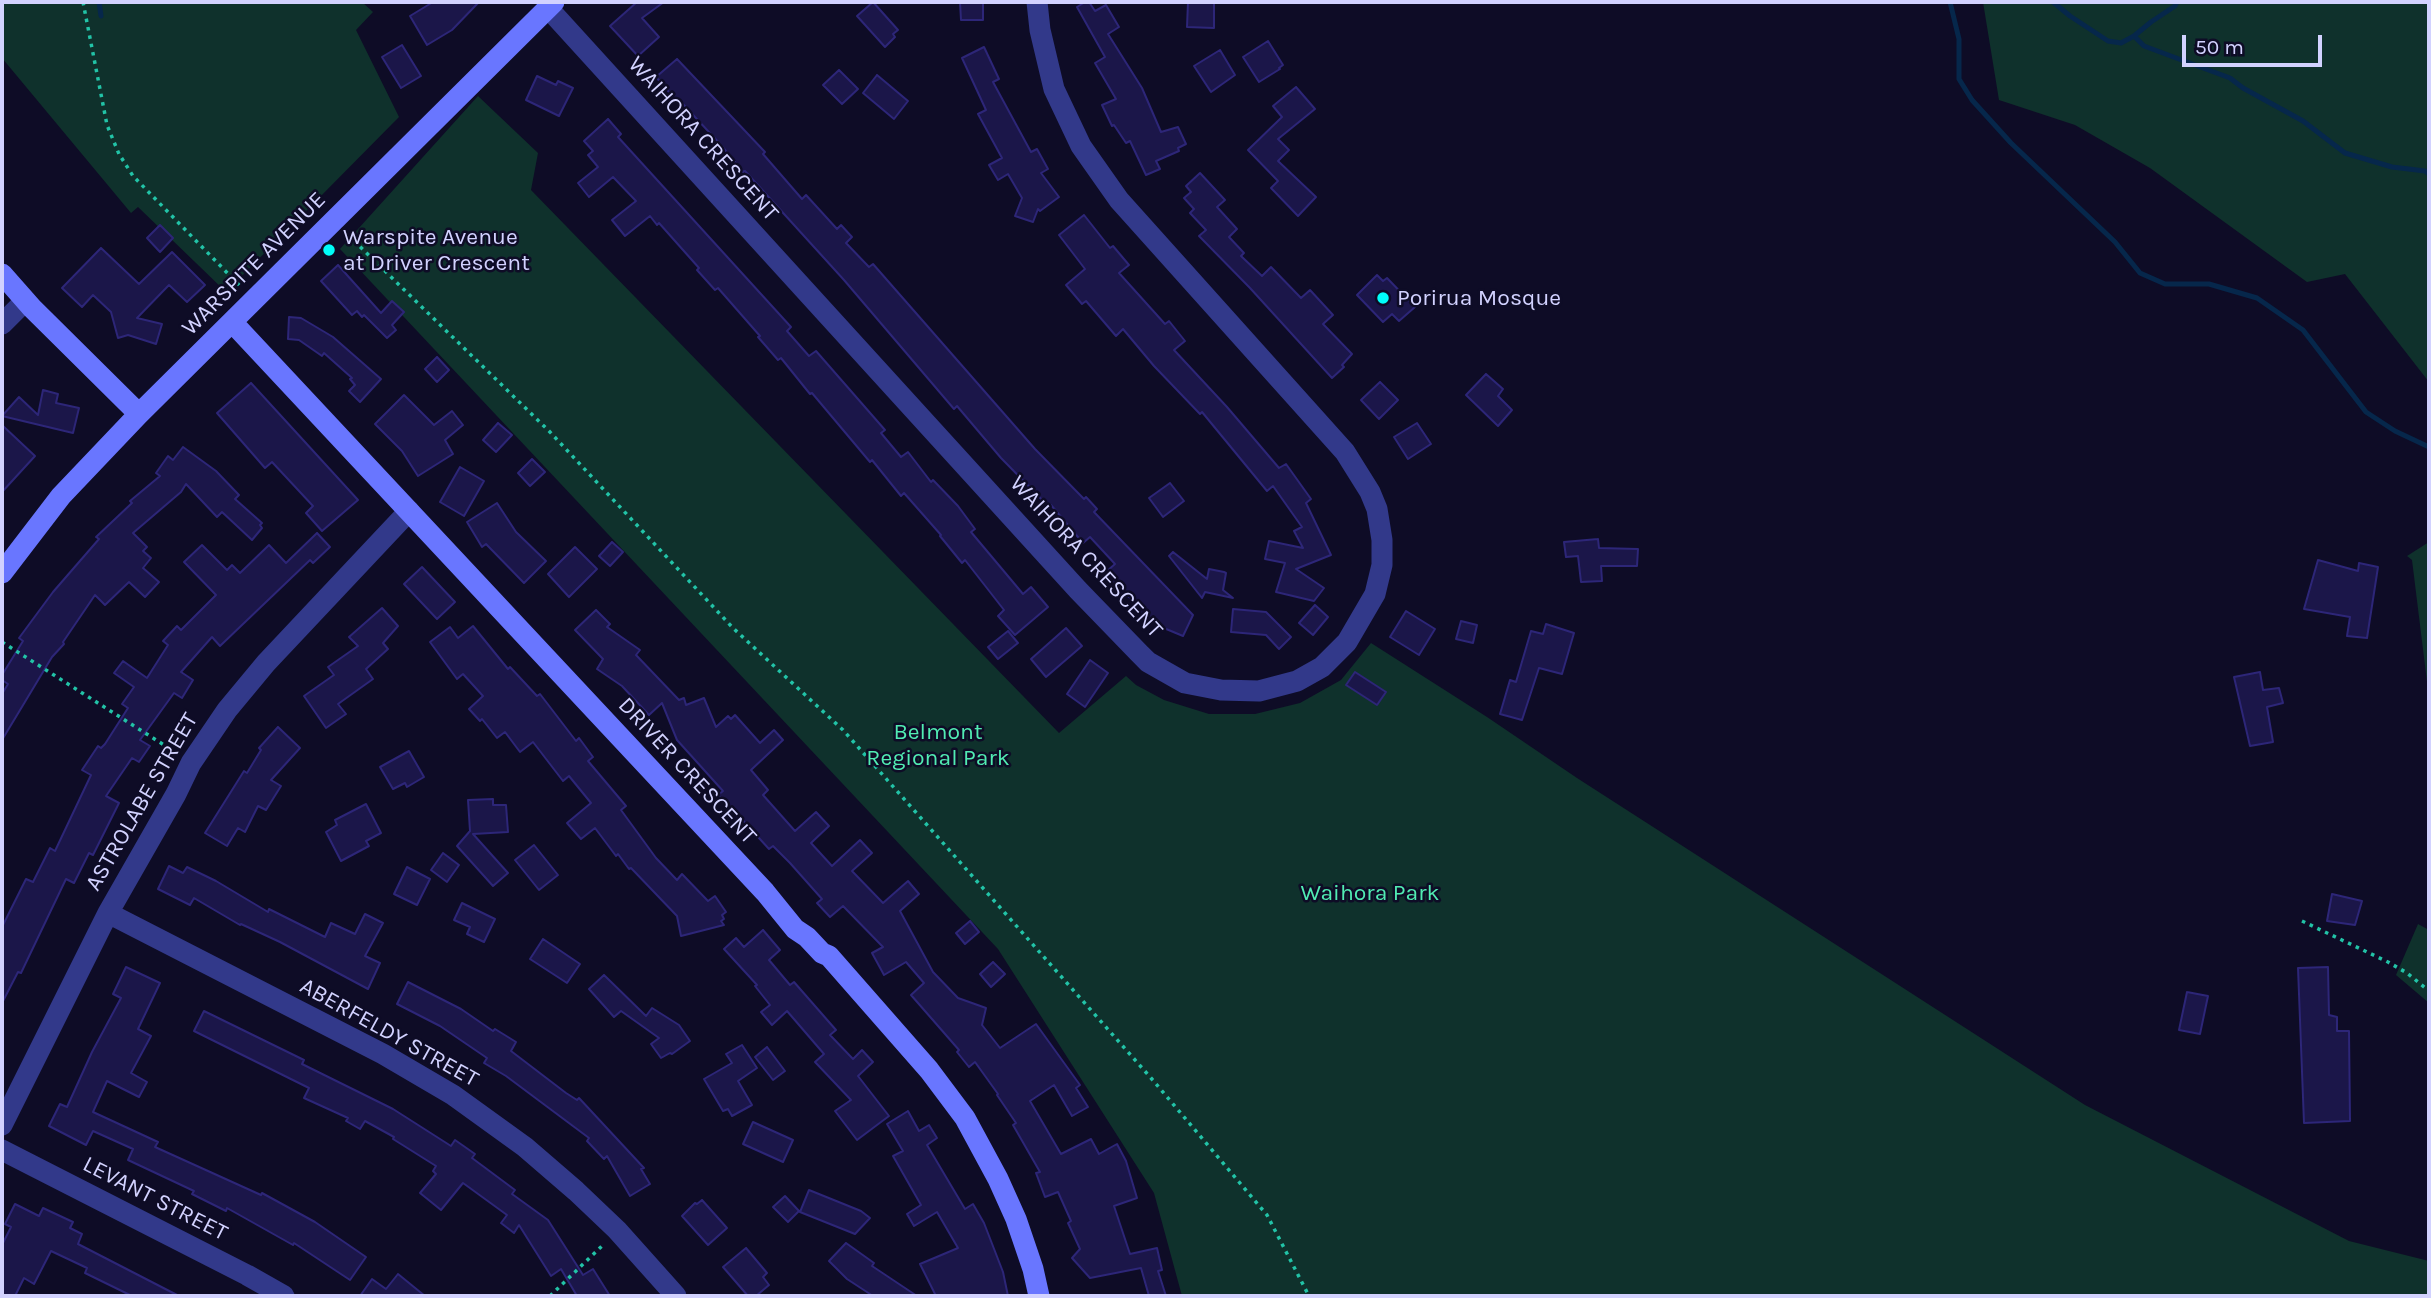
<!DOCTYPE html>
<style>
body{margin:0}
#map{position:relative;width:2431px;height:1298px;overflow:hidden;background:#0e0c26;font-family:Karla,sans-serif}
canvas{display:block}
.frame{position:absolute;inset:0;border:4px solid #d2d2ff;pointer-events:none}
.scale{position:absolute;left:2182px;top:35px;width:140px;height:32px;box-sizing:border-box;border:4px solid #d2d2ff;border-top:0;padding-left:9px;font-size:21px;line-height:24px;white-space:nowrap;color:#d2d2ff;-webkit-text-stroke:5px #0e0c26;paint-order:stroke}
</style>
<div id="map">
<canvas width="2431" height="1298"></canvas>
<div class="frame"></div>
<div class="scale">50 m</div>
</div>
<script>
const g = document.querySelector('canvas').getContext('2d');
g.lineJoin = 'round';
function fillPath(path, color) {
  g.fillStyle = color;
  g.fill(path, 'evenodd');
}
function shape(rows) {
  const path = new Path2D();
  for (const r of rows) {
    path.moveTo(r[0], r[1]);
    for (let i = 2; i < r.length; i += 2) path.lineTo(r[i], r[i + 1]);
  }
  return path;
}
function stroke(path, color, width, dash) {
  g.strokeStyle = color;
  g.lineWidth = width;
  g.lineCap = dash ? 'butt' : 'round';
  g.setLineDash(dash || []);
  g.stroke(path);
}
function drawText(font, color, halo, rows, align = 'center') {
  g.font = font + ' Karla,sans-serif';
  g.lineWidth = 5;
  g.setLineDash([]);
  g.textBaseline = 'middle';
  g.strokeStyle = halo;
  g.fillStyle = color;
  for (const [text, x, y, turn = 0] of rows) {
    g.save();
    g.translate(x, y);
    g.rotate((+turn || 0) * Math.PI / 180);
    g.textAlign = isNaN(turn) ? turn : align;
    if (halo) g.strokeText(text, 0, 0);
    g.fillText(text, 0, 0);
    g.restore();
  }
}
fillPath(shape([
 [2,2,362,2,373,12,356,30,399,117,226,292,138,207,131,213,2,58],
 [1983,2,2429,2,2429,382,2345,274,2307,282,2150,168,2075,125,1999,100],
 [478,96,538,153,531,190,1059,733,1126,676,1136,685,1164,700,1209,714,1255,714,1300,703,1341,680,1371,643,1487,717,1577,778,2085,1105,2349,1241,2429,1261,2429,1296,1182,1296,1154,1193,998,949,340,249],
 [2429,542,2429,698,2412,560,2407,556],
 [2418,924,2429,930,2429,1003,2396,975]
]), '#0f312c');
stroke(shape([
 [99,2,101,16],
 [1950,2,1959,39,1959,79,1972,100,2011,143,2115,242,2140,273,2165,284,2209,284,2257,298,2303,330,2366,412,2395,431,2429,447],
 [2053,2,2070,16,2108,41,2121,43,2134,36,2144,46,2230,78,2243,88,2303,121,2345,153,2392,167,2425,171,2429,174],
 [2134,36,2151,22,2175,6,2177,2]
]), '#06274b', 5);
const building = shape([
 [433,2,479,2,452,30,427,45,410,16,433,2],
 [637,2,664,2,642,18,659,37,638,56,610,26,637,2],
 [873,2,898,30,893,34,895,37,885,47,857,16,873,2],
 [960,2,983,2,983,20,961,20,960,2],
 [1085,2,1089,2,1095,11,1106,5,1119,27,1108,34,1142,88,1161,132,1178,127,1186,144,1178,148,1179,151,1156,161,1160,169,1146,175,1130,141,1126,143,1114,125,1112,126,1102,105,1116,99,1095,63,1105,57,1077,7,1085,2],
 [1188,2,1214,2,1214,28,1187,27,1188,2],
 [1268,41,1283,65,1279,68,1280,69,1259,82,1243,57,1268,41],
 [402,45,421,76,401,88,382,57,402,45],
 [984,47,999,79,993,82,1031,152,1037,149,1048,169,1041,173,1059,197,1040,211,1038,209,1033,222,1015,216,1022,198,1008,174,998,180,989,165,1002,158,978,114,986,110,962,58,984,47],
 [1220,50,1235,75,1211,92,1194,66,1220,50],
 [677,59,765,152,763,154,802,199,806,195,837,229,841,225,852,237,846,243,869,267,873,264,1035,449,1084,499,1086,497,1097,509,1094,512,1193,615,1183,636,1159,626,1134,607,1137,603,1122,592,1106,572,1115,564,1090,537,1083,543,1051,505,1049,507,1001,458,957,406,954,409,844,280,745,171,743,172,721,145,682,103,680,105,656,77,677,59],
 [839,70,858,89,842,104,823,85,839,70],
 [877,75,908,101,894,119,863,93,877,75],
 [537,76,556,85,558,81,573,88,559,116,526,100,537,76],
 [1296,87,1315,109,1278,139,1289,150,1278,161,1316,197,1298,216,1271,188,1278,181,1248,150,1282,117,1273,106,1296,87],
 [608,119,621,134,618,137,791,327,787,331,809,356,816,351,885,430,881,433,901,457,908,452,931,482,933,480,958,506,975,529,971,532,1023,594,1031,587,1048,607,1015,635,998,616,1004,610,965,560,962,563,940,536,941,535,904,493,901,496,872,460,870,462,812,393,810,394,781,358,778,360,758,337,760,336,718,288,715,290,697,270,699,268,659,223,657,225,650,216,625,236,612,220,636,201,613,177,589,197,578,183,598,167,588,155,593,151,584,141,608,119],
 [1200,173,1225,200,1217,207,1237,229,1229,237,1244,253,1241,256,1262,276,1271,267,1301,298,1310,290,1333,315,1323,324,1352,354,1342,365,1344,367,1332,378,1250,288,1199,236,1206,230,1190,213,1194,209,1184,198,1191,192,1186,186,1200,173],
 [1084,215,1110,248,1113,246,1129,265,1119,273,1165,324,1169,321,1185,341,1174,350,1227,407,1279,468,1286,464,1311,499,1306,503,1331,555,1296,569,1324,588,1314,601,1276,592,1285,563,1265,559,1269,541,1303,548,1294,531,1302,527,1273,486,1267,491,1202,412,1200,414,1154,366,1123,329,1116,336,1086,301,1082,304,1066,285,1085,269,1059,235,1084,215],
 [160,225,173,238,160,252,147,238,160,225],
 [101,248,139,284,172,252,205,285,187,302,169,285,137,318,162,324,156,344,128,335,118,338,111,312,93,295,82,307,62,288,101,248],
 [338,265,381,313,392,301,404,312,392,325,396,330,387,338,364,315,362,317,357,311,352,315,321,281,338,265],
 [1377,275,1383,281,1387,278,1415,307,1399,321,1392,314,1383,322,1357,295,1377,275],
 [289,317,301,318,333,337,381,379,360,402,349,391,355,385,350,379,352,378,324,353,322,356,299,340,288,339,289,317],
 [437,357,449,370,437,382,425,369,437,357],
 [1486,374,1503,389,1498,396,1512,410,1498,426,1466,395,1486,374],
 [1380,382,1398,400,1379,419,1361,400,1380,382],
 [251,383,358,500,322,531,306,513,313,506,272,462,265,468,217,413,251,383],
 [43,390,58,394,56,403,79,408,73,433,2,416,19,397,38,415,43,390],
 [404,395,434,425,452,411,463,425,445,440,453,454,418,476,402,451,375,424,404,395],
 [498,423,512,435,496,452,483,440,498,423],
 [1417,423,1431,444,1408,459,1394,437,1417,423],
 [2,425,35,456,2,492,2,425],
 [183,447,216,471,239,495,235,499,262,523,260,525,262,528,252,540,222,512,217,517,186,484,181,492,133,533,147,547,143,551,151,558,143,568,159,582,145,597,129,582,105,605,95,595,63,642,64,644,52,657,2,740,2,694,8,684,2,680,2,675,23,641,19,638,53,592,99,539,96,537,132,503,130,501,160,476,156,473,168,456,173,460,183,447],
 [532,459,545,472,530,486,518,473,532,459],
 [460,467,484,481,464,516,440,502,460,467],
 [1170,483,1184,501,1163,517,1149,498,1170,483],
 [497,503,516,532,546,561,524,583,486,544,482,547,467,522,497,503],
 [317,533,330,547,313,563,310,560,220,646,212,637,181,672,193,680,182,698,174,693,140,740,150,746,139,762,132,758,106,796,119,803,93,855,89,853,74,883,66,879,21,973,18,972,2,1003,2,927,26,879,33,882,50,848,55,851,91,775,82,770,98,746,101,748,105,744,128,708,122,704,134,687,114,673,123,661,147,678,168,645,163,641,177,626,181,630,216,595,184,562,202,545,227,570,232,565,240,573,269,545,286,563,317,533],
 [1598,539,1599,548,1638,549,1637,566,1601,566,1602,581,1581,582,1578,556,1566,557,1564,542,1598,539],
 [612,542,623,552,610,566,599,556,612,542],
 [575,547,597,569,569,597,548,574,575,547],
 [1173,552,1207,579,1209,569,1224,572,1226,573,1223,590,1233,598,1205,592,1202,598,1169,556,1173,552],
 [2318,560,2358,571,2359,563,2378,567,2367,638,2347,636,2350,617,2304,609,2318,560],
 [422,567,455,602,437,619,404,584,422,567],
 [1315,605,1328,617,1313,635,1299,623,1315,605],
 [382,608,398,626,383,643,388,649,366,669,373,679,338,704,346,714,326,728,304,696,334,675,328,667,358,646,349,637,382,608],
 [1233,609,1266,612,1291,637,1279,649,1266,635,1231,632,1233,609],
 [596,610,610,624,607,627,640,650,636,655,679,700,684,698,686,705,704,698,716,727,728,716,731,719,735,715,760,743,774,730,783,740,751,770,768,790,763,795,795,831,816,812,829,826,811,843,832,866,860,840,872,853,852,871,883,903,908,881,919,894,900,911,933,972,958,998,986,1008,982,1025,1000,1048,1036,1024,1080,1085,1076,1088,1088,1107,1072,1116,1054,1085,1030,1101,1061,1154,1091,1139,1099,1154,1117,1144,1126,1161,1137,1198,1114,1206,1130,1254,1157,1248,1162,1270,1158,1271,1166,1296,1149,1296,1141,1268,1090,1278,1072,1258,1080,1249,1068,1223,1071,1221,1058,1192,1045,1197,1036,1173,1040,1172,1013,1125,1016,1123,997,1095,998,1094,975,1062,969,1067,957,1052,959,1050,911,995,924,983,906,962,884,975,872,953,883,947,843,906,830,917,817,903,822,899,790,863,773,846,769,849,738,815,737,817,718,795,723,791,677,740,662,703,649,715,622,686,597,669,603,659,575,630,596,610],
 [1406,611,1435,629,1419,655,1390,637,1406,611],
 [1461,621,1477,625,1473,643,1456,639,1461,621],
 [1546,624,1574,633,1562,674,1539,668,1522,720,1500,714,1510,680,1516,682,1531,631,1543,634,1546,624],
 [473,626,508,669,510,667,537,696,540,694,576,741,579,738,593,757,588,761,626,806,621,810,656,858,677,880,682,874,708,901,715,896,726,912,722,915,724,919,721,921,724,925,681,936,677,916,631,868,629,869,618,854,616,856,595,828,581,839,567,823,591,803,569,776,563,781,533,742,520,752,505,732,497,738,482,719,480,721,469,709,483,696,463,674,457,679,430,642,450,627,458,638,473,626],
 [1066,628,1082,646,1046,677,1031,659,1066,628],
 [1008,631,1018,643,998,659,988,647,1008,631],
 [1090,660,1108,673,1085,707,1067,694,1090,660],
 [1355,672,1386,692,1377,705,1346,685,1355,672],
 [2260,672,2263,690,2279,688,2283,703,2267,707,2273,742,2250,746,2234,677,2260,672],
 [278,727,300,748,271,780,281,786,266,810,258,806,245,832,238,828,227,846,205,833,244,771,247,773,261,750,259,748,278,727],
 [409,751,424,777,407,787,405,783,393,789,380,767,409,751],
 [493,799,493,805,506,805,508,832,473,834,508,873,493,886,457,846,470,831,468,800,493,799],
 [366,804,381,833,366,841,369,846,341,861,326,832,337,825,335,820,366,804],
 [534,845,558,875,539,890,515,860,534,845],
 [443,853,459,865,447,882,431,870,443,853],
 [169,866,183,873,187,867,216,881,268,912,269,909,325,937,331,923,355,934,365,914,383,923,365,956,380,963,368,989,280,942,241,924,240,925,194,898,190,905,158,889,169,866],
 [407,867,430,879,417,905,394,894,407,867],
 [2332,894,2362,901,2355,925,2327,921,2332,894],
 [462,903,495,919,484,942,467,934,470,927,454,920,462,903],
 [970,921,979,932,965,944,956,933,970,921],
 [763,930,780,950,769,960,790,985,794,982,836,1030,830,1035,853,1059,862,1050,873,1062,858,1076,889,1116,857,1140,835,1111,851,1100,815,1062,824,1054,787,1011,772,1025,761,1012,770,1005,755,986,757,985,724,949,736,938,744,947,763,930],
 [543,939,580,964,567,983,530,959,543,939],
 [993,962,1005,974,991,987,980,974,993,962],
 [126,967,160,983,138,1029,151,1036,131,1073,147,1082,139,1097,107,1081,93,1112,158,1142,155,1147,261,1195,262,1193,315,1222,366,1257,350,1280,294,1243,293,1245,227,1208,226,1211,192,1194,194,1191,128,1160,133,1149,93,1131,86,1145,49,1126,60,1104,67,1107,92,1052,121,998,113,994,126,967],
 [2328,967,2329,1015,2337,1017,2337,1031,2349,1031,2350,1121,2304,1123,2298,968,2328,967],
 [604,975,646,1016,652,1008,679,1025,690,1041,672,1054,670,1053,661,1058,651,1044,659,1038,621,1011,614,1017,589,989,604,975],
 [408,982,461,1009,493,1031,495,1029,516,1042,511,1051,566,1093,577,1100,579,1098,644,1168,641,1169,650,1184,630,1196,607,1156,604,1159,587,1141,589,1138,506,1076,484,1063,487,1058,440,1026,397,1004,408,982],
 [2187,992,2208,996,2200,1034,2179,1030,2187,992],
 [204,1011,304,1060,302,1064,393,1109,451,1146,455,1140,475,1154,472,1158,515,1190,512,1194,548,1220,583,1275,593,1269,610,1296,577,1296,561,1269,551,1276,519,1225,514,1233,501,1223,507,1215,463,1183,441,1210,420,1193,436,1174,433,1171,436,1166,393,1139,394,1137,365,1121,360,1129,346,1121,348,1118,304,1098,309,1088,194,1031,204,1011],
 [742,1045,757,1068,738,1081,752,1105,732,1116,728,1109,723,1111,704,1079,732,1063,726,1054,742,1045],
 [767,1047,785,1071,773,1080,755,1057,767,1047],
 [908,1111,919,1131,929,1125,937,1138,927,1145,965,1209,973,1204,984,1223,1003,1272,1008,1296,936,1296,920,1264,958,1248,937,1212,914,1226,907,1214,921,1205,893,1156,903,1151,887,1124,908,1111],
 [753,1122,793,1140,783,1162,743,1144,753,1122],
 [809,1190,861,1211,870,1218,855,1234,800,1212,809,1190],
 [785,1196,799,1211,788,1222,773,1207,785,1196],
 [702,1200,727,1228,708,1245,682,1216,695,1203,697,1204,702,1200],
 [15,1204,39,1216,43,1208,73,1222,70,1228,82,1234,78,1244,179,1296,132,1296,85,1273,87,1268,51,1251,34,1284,24,1278,15,1296,2,1296,2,1245,11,1227,5,1224,15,1204],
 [846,1243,874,1263,872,1266,917,1296,873,1296,847,1279,829,1261,846,1243],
 [746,1248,767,1273,763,1277,769,1285,756,1296,748,1296,723,1267,746,1248],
 [398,1274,425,1296,360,1296,372,1279,386,1289,398,1274]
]);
fillPath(building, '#1b1649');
stroke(building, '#2d2678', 2);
stroke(shape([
 [83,2,107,125,119,154,133,176,241,287],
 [348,235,549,431,733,628,843,730,1151,1078,1267,1215,1309,1296],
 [2,642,175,752],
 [2302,921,2388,962,2407,973,2429,991],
 [550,1296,604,1244]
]), '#22c3a7', 3.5, [3.5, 5]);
stroke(shape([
 [548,8,1078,590,1139,653,1148,662,1185,683,1221,690,1259,691,1297,681,1322,667,1347,642,1375,594,1382,565,1382,540,1377,509,1370,492,1345,452,1119,200,1081,146,1054,89,1040,30,1037,2],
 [2,324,25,301],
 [108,913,383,1054,453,1095,525,1147,576,1191,617,1230,676,1296],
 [2,1125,108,913,176,794,191,763,227,710,266,663,409,511],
 [2,1150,247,1275,284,1296]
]), '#32398a', 21);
stroke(shape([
 [2,274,32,308,139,414],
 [232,322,765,892,795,929,807,937,822,953,829,956,929,1070,965,1118,998,1179,1016,1219,1033,1269,1039,1296],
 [2,573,61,496,139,414,554,2]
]), '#6976ff', 21);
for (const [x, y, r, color] of [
 [329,250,7,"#00fdf9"],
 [1383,298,7,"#00fdf9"]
]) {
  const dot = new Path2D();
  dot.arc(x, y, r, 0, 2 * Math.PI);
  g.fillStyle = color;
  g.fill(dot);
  stroke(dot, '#0e0c26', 2.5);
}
drawText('23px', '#d2d2ff', '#0e0c26', [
 ["WAIHORA CRESCENT",703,139,48],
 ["WARSPITE AVENUE",254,264,-45],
 ["WAIHORA CRESCENT",1086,557,47],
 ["DRIVER CRESCENT",687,771,47],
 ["ASTROLABE STREET",142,802,-60],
 ["ABERFELDY STREET",389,1033,29],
 ["LEVANT STREET",155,1199,27]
]);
drawText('23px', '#d2d2ff', '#0e0c26', [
 ["Warspite Avenue",343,237],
 ["at Driver Crescent",343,263],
 ["Porirua Mosque",1397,298]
], 'left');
drawText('23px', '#51ecb3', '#0e0c26', [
 ["Belmont",938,732],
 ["Regional Park",938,758],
 ["Waihora Park",1370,893]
]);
</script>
